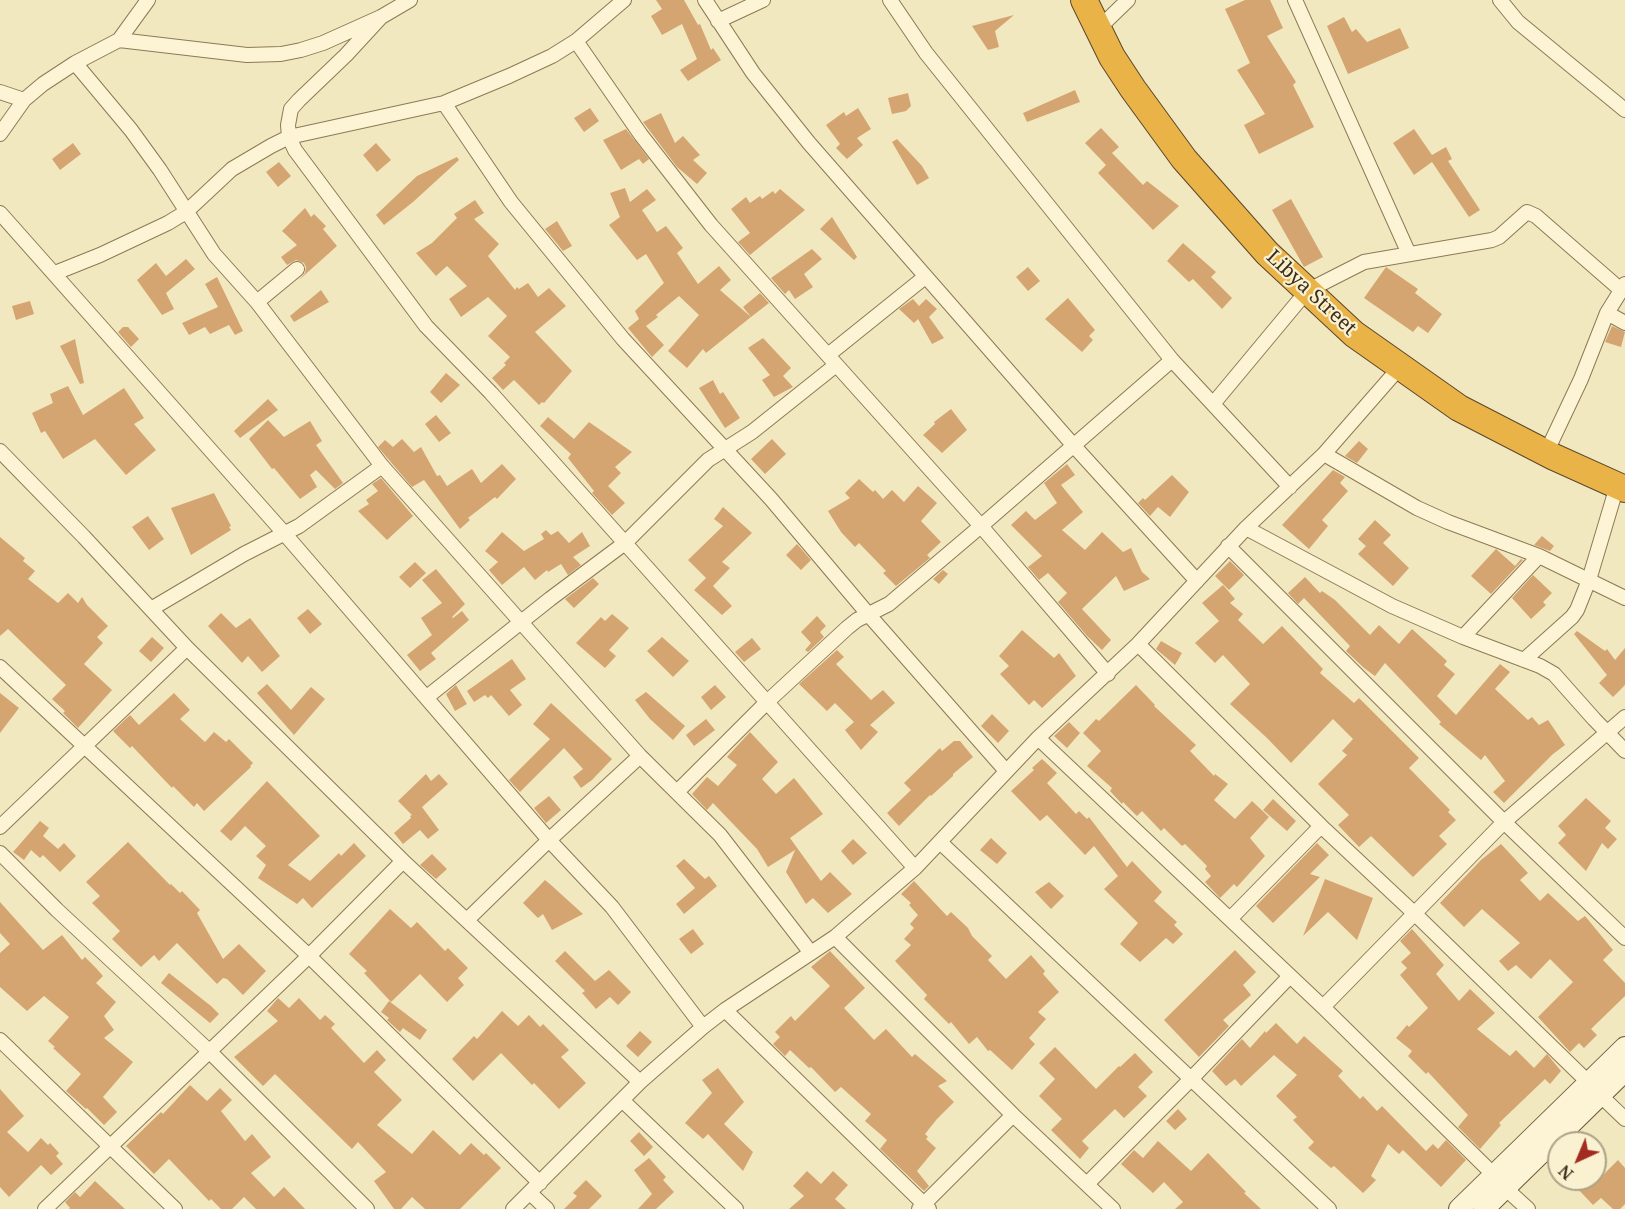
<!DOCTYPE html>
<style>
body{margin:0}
#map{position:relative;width:1625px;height:1209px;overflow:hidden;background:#f2e8bf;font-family:"Noto Serif",serif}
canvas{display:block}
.north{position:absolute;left:1547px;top:1131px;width:60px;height:60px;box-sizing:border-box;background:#f9f1d0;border:2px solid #ada388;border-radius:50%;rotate:224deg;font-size:16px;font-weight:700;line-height:24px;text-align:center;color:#3b2e1c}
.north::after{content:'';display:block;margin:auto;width:21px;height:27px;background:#a22c20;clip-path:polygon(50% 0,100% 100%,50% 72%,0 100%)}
</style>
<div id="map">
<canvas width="1625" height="1209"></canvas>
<div class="north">N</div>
</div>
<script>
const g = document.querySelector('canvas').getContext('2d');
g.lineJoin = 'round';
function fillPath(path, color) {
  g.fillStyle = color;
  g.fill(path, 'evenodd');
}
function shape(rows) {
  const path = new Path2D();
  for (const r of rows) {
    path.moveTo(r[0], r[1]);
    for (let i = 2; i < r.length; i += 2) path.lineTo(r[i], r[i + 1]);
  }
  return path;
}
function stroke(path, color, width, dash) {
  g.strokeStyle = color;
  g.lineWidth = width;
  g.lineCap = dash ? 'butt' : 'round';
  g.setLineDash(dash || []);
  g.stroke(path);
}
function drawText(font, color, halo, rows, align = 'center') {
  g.font = font + ' "Noto Serif",serif';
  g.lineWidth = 4.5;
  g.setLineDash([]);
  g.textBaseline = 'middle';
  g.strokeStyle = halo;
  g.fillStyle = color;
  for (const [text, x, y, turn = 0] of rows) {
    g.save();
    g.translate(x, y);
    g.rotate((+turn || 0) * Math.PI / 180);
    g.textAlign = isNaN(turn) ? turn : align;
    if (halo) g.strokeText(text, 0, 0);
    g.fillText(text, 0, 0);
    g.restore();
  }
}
fillPath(shape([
 [656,0,684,0,698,25,700,24,711,50,713,48,721,60,688,81,680,70,697,59,682,24,662,35,651,16,662,9],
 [1245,0,1270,0,1283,28,1267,36,1296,82,1293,85,1314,127,1259,154,1244,125,1265,114,1237,70,1250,63,1225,9],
 [1014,15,995,31,999,47,988,50,972,26],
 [1344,17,1352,32,1356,29,1367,42,1400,28,1409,48,1348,74,1327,26],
 [1075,90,1080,102,1027,122,1023,113],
 [908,93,911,106,906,111,892,114,888,98],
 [590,108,599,121,584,132,574,118],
 [858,108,871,129,857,138,863,145,847,159,836,148,840,144,826,125,844,112,846,116],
 [661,113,675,143,683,136,700,155,693,160,707,173,697,184,677,167,643,122],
 [1101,128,1119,147,1112,153,1143,185,1147,181,1179,206,1153,230,1098,173,1106,165,1085,143],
 [626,129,649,159,643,164,639,159,621,170,603,140],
 [1414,129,1432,155,1446,147,1452,159,1448,161,1480,210,1469,217,1432,162,1414,175,1393,143],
 [897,139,922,166,929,178,917,185,892,142],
 [73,143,81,154,60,170,52,159],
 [376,143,391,160,377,172,363,155],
 [457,157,459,160,413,202,384,225,376,215,417,176],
 [279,162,291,176,278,187,266,172],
 [625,188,630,202,647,189,656,200,642,210,657,232,666,226,683,248,677,253,698,284,719,266,731,280,720,290,751,317,706,353,703,349,687,368,668,351,699,315,679,296,656,315,658,317,646,326,664,345,652,357,628,328,639,319,635,311,664,283,646,254,637,260,609,225,620,217,610,193],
 [780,189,805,210,750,255,738,242,750,233,731,209,746,197,750,203,760,196,762,199,773,191,775,194],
 [1291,199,1323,257,1304,267,1272,210],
 [475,200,484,213,474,219,499,244,488,256,515,290,517,287,519,289,528,283,538,297,549,288,566,306,535,332,572,371,544,403,542,402,539,405,514,380,503,390,492,378,506,365,504,363,510,357,488,336,507,316,488,297,461,317,449,299,467,286,447,266,436,276,416,253,432,243,457,218,454,214],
 [305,208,311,217,314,214,326,226,323,229,337,246,299,280,305,273,306,267,304,263,296,260,287,265,281,257,297,245,282,231],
 [832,217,857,257,854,260,820,229],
 [557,221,572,246,563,251,545,229],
 [1183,243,1216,272,1211,277,1232,298,1222,309,1193,279,1189,282,1167,261],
 [812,249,822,259,804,274,813,287,795,299,789,290,785,294,771,278],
 [186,259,195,269,166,293,174,309,162,315,137,280,156,263,166,276],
 [1028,267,1040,281,1028,291,1016,277],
 [1386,267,1418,289,1415,293,1442,314,1428,333,1418,326,1413,332,1364,298],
 [217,277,243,331,235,335,229,325,210,334,205,327,189,335,182,323,218,307,205,284],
 [321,290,329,302,294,322,290,316],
 [760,293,769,303,751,317,743,307],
 [1068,298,1095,330,1089,336,1093,340,1082,352,1045,319],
 [913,299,919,306,926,299,937,309,929,317,944,338,932,344,918,319,914,323,899,309],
 [30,301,34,314,16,320,12,306],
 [1612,326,1625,332,1621,347,1605,342],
 [123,327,128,327,139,339,131,347,118,332],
 [763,338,791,368,783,376,793,387,774,397,762,380,770,375,748,348],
 [75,339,84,383,80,384,60,346],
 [446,373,460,385,441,403,430,392],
 [713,380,720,394,723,392,740,418,725,428,699,388],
 [68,386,83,415,124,388,144,418,134,424,156,450,126,475,95,439,63,459,45,431,41,433,32,413,53,403,50,394],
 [268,399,278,410,240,438,234,431],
 [951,409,967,430,942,453,923,435,935,424,934,422],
 [436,415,451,433,439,442,425,424],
 [548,417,574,439,589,422,632,452,615,467,621,473,608,486,625,503,612,515,592,493,594,491,568,458,571,454,540,426],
 [268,420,284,437,310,421,322,441,316,445,343,483,335,489,316,470,310,475,317,487,300,499,274,468,272,469,249,439],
 [402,439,414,452,421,447,437,476,440,475,447,486,472,469,481,483,502,464,516,479,497,499,495,497,468,518,470,520,460,529,424,480,412,487,378,447,385,440,393,447],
 [772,439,786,454,765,474,751,459],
 [1359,441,1368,449,1357,463,1345,456],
 [1067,464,1075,475,1061,485,1083,512,1062,530,1085,550,1102,532,1123,552,1131,548,1142,572,1150,579,1124,591,1116,576,1082,609,1111,640,1102,650,1087,636,1058,602,1067,593,1048,573,1039,580,1028,567,1042,556,1011,525,1026,511,1035,520,1057,503,1044,483],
 [1333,470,1345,477,1340,483,1348,491,1322,520,1328,526,1309,549,1282,525],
 [1172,475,1189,492,1170,517,1158,507,1150,516,1138,503,1143,498,1145,500],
 [381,478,413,516,387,540,358,511,369,504,366,500,378,491,372,484],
 [859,479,873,492,875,490,883,499,892,490,904,502,918,486,937,503,921,521,941,542,927,555,930,558,896,586,883,573,886,571,859,543,855,547,841,532,828,511,850,498,845,493],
 [214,493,231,526,229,527,231,530,191,555,171,508],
 [723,507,752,533,722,562,730,568,713,586,732,606,722,615,694,590,706,578,688,560,723,526,714,519],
 [148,516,164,539,149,550,132,527],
 [1375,520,1391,535,1383,543,1409,568,1393,586,1358,554,1366,546,1358,539],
 [546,530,551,535,558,531,569,543,582,532,590,546,573,557,581,565,568,575,561,564,548,572,547,570,535,580,524,567,502,585,489,570,498,562,485,551,502,532,524,551,544,539,541,534],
 [1542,536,1554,546,1550,551,1534,545],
 [0,537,25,558,23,561,35,571,28,579,58,603,68,593,78,603,82,597,87,605,108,626,97,637,103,643,84,664,112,690,78,728,63,713,65,711,52,699,66,685,8,629,0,636],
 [797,544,811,560,801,570,786,555],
 [1496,549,1515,566,1521,559,1523,560,1491,594,1471,576],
 [1230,561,1244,575,1229,590,1215,576],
 [415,562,426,573,410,588,399,577],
 [436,569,465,604,452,617,453,618,462,611,469,620,431,653,436,659,420,671,407,655,432,635,421,618,442,603,422,580],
 [943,570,948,574,939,584,933,579],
 [1533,575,1552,593,1543,602,1546,605,1531,619,1512,598],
 [1305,577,1320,593,1322,591,1335,600,1370,635,1379,625,1399,644,1412,629,1447,661,1444,665,1455,674,1437,696,1456,715,1500,664,1510,672,1495,689,1528,720,1532,717,1539,725,1548,720,1565,745,1553,754,1504,803,1493,792,1505,781,1485,755,1481,760,1439,724,1441,722,1385,663,1375,676,1364,668,1346,651,1350,646,1304,598,1298,604,1288,593],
 [593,578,599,584,574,608,565,599],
 [1223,585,1235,599,1230,603,1243,614,1238,620,1263,644,1282,626,1323,669,1320,673,1354,703,1359,698,1419,758,1409,768,1450,810,1448,812,1456,820,1439,836,1447,844,1413,877,1371,836,1359,847,1338,825,1349,815,1318,784,1347,755,1342,751,1353,739,1333,719,1291,763,1267,738,1230,704,1250,684,1223,655,1215,663,1195,643,1219,621,1202,603],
 [308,609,322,624,310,634,297,618],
 [221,613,236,628,250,618,280,656,262,672,248,656,242,663,208,626],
 [612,614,629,628,609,650,616,656,605,668,576,643,601,617,605,621],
 [817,616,826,626,820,632,824,637,808,652,805,650,811,643,801,632],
 [1022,630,1054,658,1059,653,1076,676,1042,708,1034,700,1029,705,1000,674,1009,666,999,656],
 [1577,631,1605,651,1607,649,1615,660,1625,648,1625,685,1613,697,1599,683,1607,675,1574,634],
 [152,637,164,648,151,662,139,651],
 [662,637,689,661,673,677,647,651],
 [752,638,761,649,744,662,735,652],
 [1161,641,1182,653,1175,665,1156,649],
 [837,650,844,657,836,664,871,700,883,690,895,703,870,725,878,732,861,750,845,730,854,722,835,703,827,711,799,684],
 [512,659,526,679,510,690,522,705,509,716,491,695,488,698,485,695,474,702,467,691],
 [267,684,291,710,311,687,325,699,294,735,257,693],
 [456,685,467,704,455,711,446,694],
 [715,685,726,697,711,710,701,697],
 [1136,685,1155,705,1154,706,1196,745,1190,751,1214,776,1215,774,1228,784,1214,800,1235,819,1252,801,1269,817,1250,838,1265,856,1237,887,1234,884,1220,898,1205,882,1211,876,1205,869,1207,866,1185,844,1182,846,1164,828,1161,831,1142,811,1137,816,1123,802,1122,804,1110,791,1112,788,1087,766,1101,751,1083,733,1096,719,1099,721],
 [646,692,685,726,673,740,650,719,635,700],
 [0,693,19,708,0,733],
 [174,693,190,710,180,719,205,742,214,732,226,742,229,739,253,763,250,766,251,767,204,811,197,803,194,807,173,786,172,788,132,746,130,748,113,731,130,715,139,725],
 [551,703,612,759,592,780,581,788,573,777,583,769,564,748,520,792,509,780,550,739,533,724],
 [992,714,1009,731,998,743,981,726],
 [706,719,715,730,694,746,686,735],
 [1069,722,1080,733,1067,748,1054,736],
 [750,732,778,762,762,779,776,794,794,778,823,814,790,838,821,881,830,872,852,894,828,913,813,898,806,904,786,872,795,850,768,867,757,849,713,803,707,810,692,794,707,777,718,786,737,765,727,757],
 [954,741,960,741,973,757,953,774,953,776,931,796,930,795,899,826,887,813,911,790,904,783,940,748,942,751],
 [1042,759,1057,773,1047,783,1076,814,1079,811,1087,819,1089,817,1127,867,1132,861,1162,892,1154,901,1177,922,1174,925,1183,934,1173,944,1166,938,1140,962,1120,944,1138,923,1104,889,1118,876,1094,846,1085,855,1047,815,1040,821,1011,791,1034,770,1032,768],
 [426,774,431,781,439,774,448,784,422,807,439,830,428,839,420,830,403,844,394,833,411,818,410,816,412,815,398,801],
 [267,781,320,836,288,865,310,881,339,853,341,856,354,843,366,856,312,908,303,898,297,904,258,878,266,865,256,856,266,846,245,826,231,841,220,831],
 [549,796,561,810,546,823,534,808],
 [1586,798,1611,821,1605,828,1617,839,1608,849,1602,843,1586,871,1558,843,1566,835,1558,826],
 [1273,799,1296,821,1287,831,1263,810],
 [40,821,49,828,43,836,58,849,64,843,76,856,60,872,43,855,40,858,31,850,24,860,13,852],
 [991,838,1007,853,997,864,980,850],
 [853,839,867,853,853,865,841,851],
 [128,842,170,885,171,884,180,893,182,891,200,910,197,913,223,959,239,944,266,971,243,995,227,979,223,978,217,984,177,943,159,961,154,955,141,967,112,939,120,931,92,903,100,896,86,882],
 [1317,843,1329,855,1310,874,1320,877,1273,923,1256,906],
 [1501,844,1528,873,1520,880,1540,901,1548,893,1578,921,1585,916,1613,950,1603,960,1625,983,1625,996,1591,1029,1597,1035,1584,1048,1579,1043,1570,1052,1538,1017,1573,982,1550,959,1531,979,1516,965,1508,971,1499,961,1520,943,1482,909,1464,927,1440,903,1481,860],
 [432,854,447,869,436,879,420,865],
 [684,859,705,879,709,876,717,886,684,914,676,904,695,888,676,866],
 [1325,879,1373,898,1357,940,1328,912,1303,936],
 [545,880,551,885,583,914,552,930,543,914,538,918,523,903],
 [914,881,947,916,951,912,968,928,972,936,992,956,988,960,1006,979,1031,955,1045,971,1043,974,1059,992,1038,1012,1046,1019,1029,1038,1035,1044,1012,1070,990,1050,988,1051,977,1037,969,1044,951,1022,949,1024,924,999,927,995,895,961,911,945,904,939,914,928,910,924,918,915,909,905,911,903,901,894],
 [1049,882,1064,896,1051,909,1035,892],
 [0,902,43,950,62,935,82,960,85,957,96,968,103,976,96,983,116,1002,104,1016,114,1030,104,1038,133,1062,103,1097,117,1112,104,1125,87,1108,86,1109,66,1091,81,1074,53,1048,55,1047,48,1041,69,1017,44,996,27,1011,0,987,0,953,10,944,0,933],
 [390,909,411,928,417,922,445,951,448,948,468,968,458,978,464,985,447,1002,420,974,391,1002,364,973,367,971,349,954],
 [693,929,704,944,691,954,679,939],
 [1412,929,1444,965,1436,974,1459,1001,1470,989,1495,1013,1477,1029,1510,1056,1516,1050,1534,1068,1547,1054,1561,1071,1550,1084,1545,1079,1499,1123,1501,1125,1480,1149,1458,1127,1468,1115,1428,1072,1426,1074,1408,1056,1412,1051,1396,1038,1407,1025,1409,1027,1428,1008,1400,975,1407,968,1401,962,1411,953,1400,941],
 [1235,950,1256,972,1243,985,1251,995,1223,1020,1229,1026,1199,1057,1164,1020],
 [565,951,595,981,609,970,631,992,618,1005,610,997,596,1009,582,993,585,991,555,961],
 [830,951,865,988,844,1008,874,1040,886,1029,912,1057,915,1054,947,1081,938,1086,954,1102,937,1119,925,1134,928,1137,926,1139,936,1148,917,1171,929,1186,924,1191,880,1149,887,1140,865,1121,871,1114,841,1087,835,1092,811,1067,809,1068,790,1050,785,1056,773,1044,780,1037,775,1032,791,1016,795,1021,830,986,811,967],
 [169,973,211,1006,219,1014,210,1023,161,983],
 [278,998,289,1008,299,998,320,1020,325,1015,335,1024,331,1028,364,1063,377,1050,386,1060,374,1072,402,1100,377,1125,412,1154,433,1130,460,1155,471,1143,484,1155,486,1153,501,1168,460,1209,425,1209,412,1197,401,1209,394,1209,374,1181,386,1172,358,1142,352,1149,275,1074,263,1086,234,1057,278,1021,267,1011],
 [389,1001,427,1030,420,1040,403,1028,400,1032,387,1020,389,1018,381,1012],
 [502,1011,518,1026,529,1015,540,1027,543,1024,569,1050,561,1057,586,1083,559,1109,534,1083,532,1085,501,1053,473,1081,452,1059,474,1036,477,1039],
 [1276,1023,1297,1044,1304,1036,1343,1071,1338,1076,1360,1099,1363,1096,1377,1111,1382,1106,1426,1151,1433,1144,1438,1149,1446,1140,1466,1160,1441,1187,1403,1150,1399,1154,1388,1144,1371,1176,1376,1180,1363,1193,1334,1166,1331,1168,1308,1148,1314,1142,1293,1120,1297,1117,1276,1096,1297,1075,1274,1055,1241,1086,1235,1079,1226,1086,1212,1071,1242,1039,1250,1048,1265,1031,1266,1033],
 [640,1031,652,1042,638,1057,626,1046],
 [1055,1047,1096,1089,1119,1066,1120,1067,1135,1053,1153,1072,1138,1087,1147,1096,1124,1118,1115,1109,1082,1141,1089,1148,1080,1159,1051,1130,1062,1119,1039,1096,1055,1079,1039,1063],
 [718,1068,744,1102,724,1124,753,1152,743,1171,708,1134,703,1139,685,1123,712,1093,702,1080],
 [190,1085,207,1101,220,1088,232,1100,221,1111,245,1141,252,1134,271,1157,251,1173,274,1197,284,1187,305,1209,256,1209,244,1197,232,1209,221,1209,211,1199,209,1201,169,1159,154,1174,126,1146,161,1112,163,1114],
 [0,1089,24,1116,7,1132,28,1152,41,1138,48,1145,50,1143,59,1153,56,1156,63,1164,51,1175,41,1165,9,1197,0,1187],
 [1178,1109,1187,1119,1175,1130,1166,1121],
 [639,1132,653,1147,644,1156,630,1141],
 [1158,1141,1191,1171,1208,1153,1246,1192,1244,1193,1261,1209,1175,1209,1183,1202,1164,1182,1153,1193,1121,1164,1134,1150,1143,1158],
 [649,1158,666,1177,663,1180,674,1192,656,1209,638,1209,652,1194,634,1170],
 [1618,1160,1625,1168,1625,1204,1620,1209,1613,1209,1601,1198,1593,1205,1576,1187,1586,1179,1599,1179],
 [807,1171,821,1184,833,1171,848,1185,835,1199,846,1209,789,1209,804,1196,793,1186],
 [586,1180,602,1196,589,1209,564,1209,577,1196,573,1193],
 [95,1181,125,1209,69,1209,70,1208,65,1202,75,1192,80,1197]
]), '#d4a571');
const street = shape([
 [705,0,753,73,809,143,1074,446,1197,581],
 [890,0,926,53,1172,360,1290,487],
 [1295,0,1409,254],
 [1500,0,1518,22,1625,110],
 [381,17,346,55,299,100,291,109,288,125,289,137,295,150,426,326,491,393,915,868],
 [718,21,763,0],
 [1098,29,1128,0],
 [119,40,148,0],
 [576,41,641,135,711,225,981,526,1108,674],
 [75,63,131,130,160,170,214,254,257,302,382,466,640,756,720,835,811,953],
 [0,92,24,100,43,84,75,63,119,40,247,55,281,54,301,50,323,43,381,17,410,0],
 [444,103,511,202,623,339,771,499,868,614,1006,771],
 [0,134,24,100],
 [0,213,284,533,549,840,612,907,703,1027],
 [55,273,100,255,168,223,186,212,232,169,271,146,289,137,444,103,509,76,552,56,576,41,624,0],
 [257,302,297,269],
 [1607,313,1625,323],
 [828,355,925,277],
 [1213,404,1307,291,1364,262,1492,240,1499,237,1527,212,1536,216,1621,290],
 [0,451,84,537,187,648,403,861,640,1082],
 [1546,453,1581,379,1607,313,1625,284],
 [1324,454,1417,508,1448,522,1539,556,1625,598],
 [1246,528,1392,606,1463,637,1540,666,1554,674,1594,719,1625,751],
 [1228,546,1504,822,1625,938],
 [151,609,244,554,299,526,382,466],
 [1463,637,1539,556],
 [1138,644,1321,826,1414,913,1588,1082],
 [1524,660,1572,617,1577,610,1589,580,1617,486],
 [0,667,309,956,540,1183],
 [427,697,550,599,625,543,708,460,752,432,836,365],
 [1038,738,1323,1007,1494,1175],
 [677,792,767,702,847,628,857,620,889,604,981,526,1172,360],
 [0,827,187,648],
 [941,843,1329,1209],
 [0,853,57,910,209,1051,367,1209],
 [1230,919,1321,826],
 [467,920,549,840,640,756],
 [835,937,1013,1115,1113,1209],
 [1323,1007,1504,822,1625,717],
 [725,1010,929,1209],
 [0,1040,175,1209],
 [1601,1096,1625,1119],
 [623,1101,736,1209],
 [1087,1184,1191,1079,1290,976],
 [1505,1188,1528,1209],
 [530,1193,547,1209],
 [45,1209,309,956,403,861],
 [513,1209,640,1082,703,1027,725,1010,835,937,915,868,1038,738,1138,644,1246,528,1324,454,1400,367],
 [919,1209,1013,1115]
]);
const secondary = shape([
 [1459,1209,1625,1047],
 [1484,1209,1625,1071]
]);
const highway = shape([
 [1084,0,1112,57,1133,89,1184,159,1267,253,1354,334,1459,408,1554,457,1625,489]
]);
stroke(street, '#8d7956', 16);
stroke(secondary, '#6f5939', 22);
stroke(highway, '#5a462a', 28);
stroke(street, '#fcf4d4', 14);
stroke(secondary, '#fcf4d4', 20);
stroke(highway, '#eab347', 26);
drawText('20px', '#3b2e1c', '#f9f1d0', [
 ["Libya Street",1311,293,43]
]);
</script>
